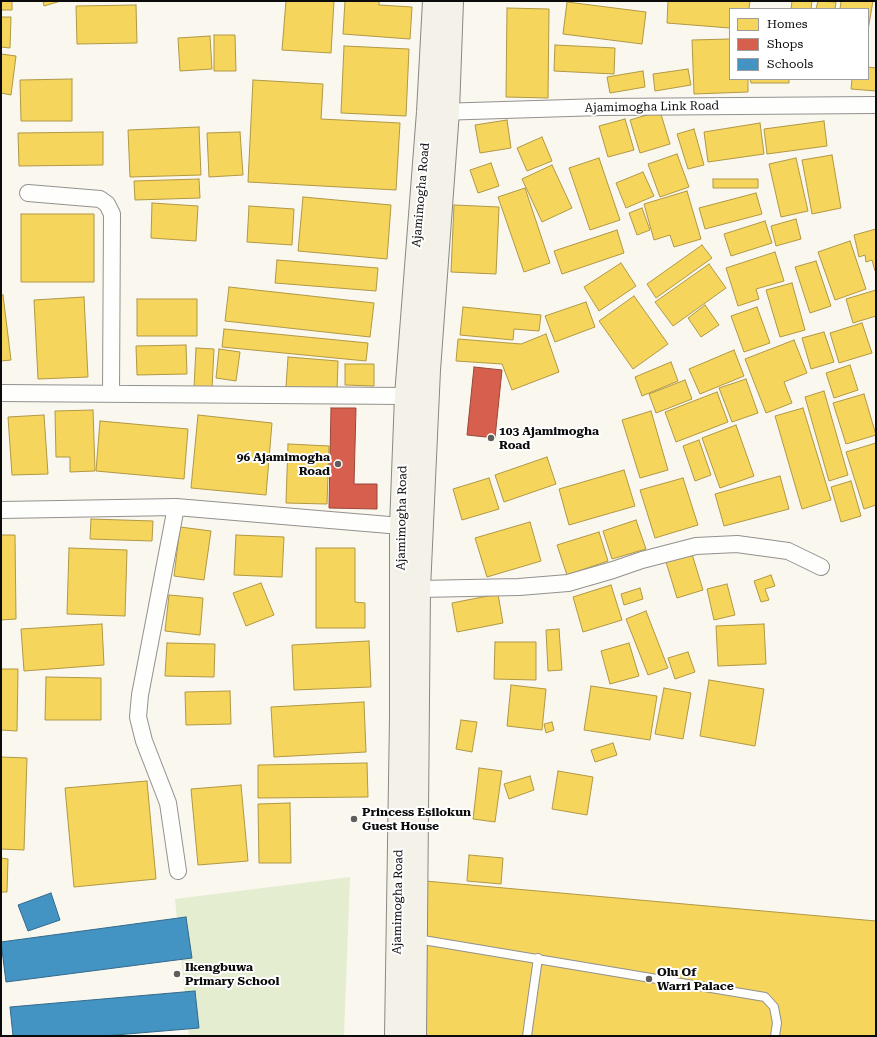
<!DOCTYPE html>
<style>
body{margin:0}
#map{position:relative;width:877px;height:1037px;overflow:hidden;background:#faf7ef;font-family:"Roboto Serif",serif}
canvas{display:block}
.frame{position:absolute;inset:0;border:2px solid #0b0b0b;pointer-events:none}
.legend{position:absolute;left:729px;top:8px;width:140px;height:72px;box-sizing:border-box;background:#fff;border:1px solid #9d9d9d;margin:0;padding:5px 7px;list-style:none;font-size:12px;color:#0b0b0b}
.legend li{display:flex;align-items:center;gap:8px;height:20px}
.legend b{width:20px;border:1px solid #9d9d9d}
</style>
<div id="map">
<canvas width="877" height="1037"></canvas>
<div class="frame"></div>
<ul class="legend">
<li><b style="height:11px;background:#f6d55c"></b>Homes</li>
<li><b style="height:11px;background:#d6604d"></b>Shops</li>
<li><b style="height:11px;background:#4393c3"></b>Schools</li>
</ul>
</div>
<script>
const g = document.querySelector('canvas').getContext('2d');
g.lineJoin = 'round';
function fillPath(path, color) {
  g.fillStyle = color;
  g.fill(path, 'evenodd');
}
function shape(rows) {
  const path = new Path2D();
  for (const r of rows) {
    path.moveTo(r[0], r[1]);
    for (let i = 2; i < r.length; i += 2) path.lineTo(r[i], r[i + 1]);
  }
  return path;
}
function stroke(path, color, width, dash) {
  g.strokeStyle = color;
  g.lineWidth = width;
  g.lineCap = dash ? 'butt' : 'round';
  g.setLineDash(dash || []);
  g.stroke(path);
}
function drawText(font, color, halo, rows, align = 'center') {
  g.font = font + ' "Roboto Serif",serif';
  g.lineWidth = 4;
  g.setLineDash([]);
  g.textBaseline = 'middle';
  g.strokeStyle = halo;
  g.fillStyle = color;
  for (const [text, x, y, turn = 0] of rows) {
    g.save();
    g.translate(x, y);
    g.rotate((+turn || 0) * Math.PI / 180);
    g.textAlign = isNaN(turn) ? turn : align;
    if (halo) g.strokeText(text, 0, 0);
    g.fillText(text, 0, 0);
    g.restore();
  }
}
fillPath(shape([
 [350,877,344,1036,189,1036,175,899]
]), '#e5edd0');
const homes = shape([
 [1,1,12,1,12,10,1,10,1,1],
 [43,1,61,1,44,6,43,1],
 [286,1,334,1,331,53,282,50,286,1],
 [345,1,379,1,379,5,412,7,410,39,343,34,345,1],
 [668,1,750,1,749,9,730,9,730,28,667,23,668,1],
 [792,1,812,1,811,9,791,9,792,1],
 [818,1,836,2,835,9,816,9,818,1],
 [841,1,873,1,868,30,868,9,840,9,841,1],
 [567,2,646,12,642,44,563,34,567,2],
 [136,5,137,43,77,44,76,6,136,5],
 [507,8,549,9,548,98,506,97,507,8],
 [1,17,11,17,10,48,1,47,1,17],
 [214,35,235,35,236,71,214,71,214,35],
 [210,36,212,69,180,71,178,38,210,36],
 [730,39,730,79,748,79,748,92,694,94,692,40,730,39],
 [555,45,615,48,614,74,554,71,555,45],
 [344,46,409,49,406,116,341,113,344,46],
 [1,54,16,56,11,95,1,93,1,54],
 [868,67,876,68,876,91,851,89,852,79,868,79,868,67],
 [688,69,691,85,655,91,653,74,688,69],
 [643,71,645,87,610,93,607,77,643,71],
 [72,79,72,121,21,121,20,80,72,79],
 [750,79,789,79,789,83,751,83,750,79],
 [253,80,323,84,321,119,400,123,396,190,248,182,253,80],
 [660,111,670,144,640,153,630,120,660,111],
 [625,119,634,150,608,157,599,126,625,119],
 [507,120,511,148,480,153,475,125,507,120],
 [824,121,827,146,767,154,764,129,824,121],
 [760,123,764,154,708,162,704,132,760,123],
 [199,127,201,175,130,177,128,130,199,127],
 [694,129,704,165,688,169,677,134,694,129],
 [103,132,103,165,19,166,18,133,103,132],
 [240,132,243,175,209,177,207,133,240,132],
 [542,137,552,161,527,171,517,148,542,137],
 [677,154,689,187,660,197,648,164,677,154],
 [832,155,841,208,812,214,802,160,832,155],
 [599,158,620,220,590,230,569,168,599,158],
 [796,158,808,211,781,217,769,164,796,158],
 [491,163,499,186,478,193,470,170,491,163],
 [552,165,572,208,542,222,522,179,552,165],
 [643,172,654,196,626,208,616,183,643,172],
 [199,179,200,198,135,200,134,181,199,179],
 [713,179,758,179,758,188,713,188,713,179],
 [525,188,550,263,524,272,498,197,525,188],
 [687,191,701,239,674,247,670,235,654,240,644,204,687,191],
 [756,193,762,214,705,229,699,208,756,193],
 [303,197,391,205,387,259,298,251,303,197],
 [152,203,198,206,196,241,151,238,152,203],
 [454,205,499,207,496,274,451,272,454,205],
 [249,206,294,209,292,245,247,242,249,206],
 [642,208,650,230,637,235,629,213,642,208],
 [21,214,94,214,94,282,21,282,21,214],
 [796,219,801,239,776,246,771,226,796,219],
 [765,221,772,243,731,256,724,234,765,221],
 [876,229,876,271,875,271,872,260,866,262,865,255,859,257,854,235,876,229],
 [617,230,624,253,562,274,554,251,617,230],
 [850,241,866,289,835,300,818,252,850,241],
 [702,245,712,258,656,298,647,284,702,245],
 [775,252,784,281,756,289,759,299,738,306,726,268,775,252],
 [277,260,378,268,376,291,275,283,277,260],
 [816,261,831,306,810,313,795,267,816,261],
 [621,263,636,286,599,311,584,287,621,263],
 [709,264,726,288,673,326,655,302,709,264],
 [792,283,805,330,780,337,766,290,792,283],
 [229,287,374,303,370,337,225,321,229,287],
 [876,290,876,316,853,323,846,299,876,290],
 [3,295,11,360,1,361,1,296,3,295],
 [634,296,668,344,633,369,599,321,634,296],
 [84,297,88,377,38,379,34,300,84,297],
 [137,299,197,299,197,336,137,336,137,299],
 [586,302,595,327,555,342,545,316,586,302],
 [705,305,719,325,701,337,688,318,705,305],
 [463,307,541,315,539,331,514,329,513,340,460,335,463,307],
 [757,307,770,343,744,352,731,316,757,307],
 [862,323,872,353,839,363,830,333,862,323],
 [224,329,368,343,366,361,222,347,224,329],
 [824,332,834,362,811,369,802,338,824,332],
 [546,334,559,372,512,390,502,364,456,361,458,339,521,344,546,334],
 [794,340,807,373,784,382,792,403,766,413,745,359,794,340],
 [186,345,187,374,137,375,136,346,186,345],
 [196,348,214,349,212,389,194,388,196,348],
 [219,349,240,352,236,381,216,378,219,349],
 [734,350,744,376,700,394,689,369,734,350],
 [288,357,338,361,337,390,286,387,288,357],
 [671,362,678,381,642,396,635,377,671,362],
 [345,364,374,364,374,386,345,385,345,364],
 [850,365,858,390,834,398,826,373,850,365],
 [746,379,758,413,732,422,719,388,746,379],
 [685,380,692,399,656,413,649,394,685,380],
 [824,391,848,475,829,481,805,397,824,391],
 [717,392,728,422,676,442,665,412,717,392],
 [864,394,876,435,846,444,833,403,864,394],
 [803,408,831,500,802,509,775,416,803,408],
 [93,410,95,471,70,472,70,457,56,457,55,411,93,410],
 [651,411,668,470,640,478,622,420,651,411],
 [44,415,48,474,12,475,8,417,44,415],
 [198,415,272,423,266,495,191,488,198,415],
 [100,421,188,429,184,479,96,471,100,421],
 [736,425,754,476,720,488,702,438,736,425],
 [699,440,711,475,695,481,683,446,699,440],
 [876,443,876,505,864,509,846,452,876,443],
 [288,444,329,446,327,504,286,503,288,444],
 [547,457,556,484,504,502,495,475,547,457],
 [624,470,635,506,569,525,559,489,624,470],
 [780,476,789,509,724,526,715,494,780,476],
 [489,478,499,509,462,520,453,489,489,478],
 [683,478,698,525,655,538,640,490,683,478],
 [851,481,861,516,841,522,831,487,851,481],
 [91,519,153,521,152,541,90,539,91,519],
 [636,520,646,549,612,559,603,531,636,520],
 [530,522,541,561,487,577,475,538,530,522],
 [180,527,211,531,204,580,174,576,180,527],
 [599,532,608,561,567,575,557,545,599,532],
 [1,535,15,535,16,619,1,620,1,535],
 [236,535,284,537,282,577,234,575,236,535],
 [69,548,127,550,125,616,67,614,69,548],
 [316,548,355,548,355,602,365,603,365,628,316,628,316,548],
 [692,554,703,590,677,598,666,562,692,554],
 [771,575,775,586,765,589,769,600,761,602,754,581,771,575],
 [261,583,274,615,246,626,233,593,261,583],
 [727,584,735,615,714,620,707,589,727,584],
 [611,585,622,620,583,632,573,597,611,585],
 [640,588,643,599,624,605,621,594,640,588],
 [498,594,503,623,457,632,452,603,498,594],
 [169,595,203,598,200,635,165,631,169,595],
 [646,611,668,668,648,675,626,619,646,611],
 [102,624,104,665,24,671,21,629,102,624],
 [764,624,766,664,718,666,716,626,764,624],
 [559,629,562,670,548,671,546,630,559,629],
 [369,641,371,687,294,690,292,645,369,641],
 [495,642,536,642,536,680,494,679,495,642],
 [167,643,215,644,214,677,165,676,167,643],
 [629,643,639,676,610,684,601,651,629,643],
 [688,652,695,672,675,679,668,658,688,652],
 [1,669,18,669,17,731,1,730,1,669],
 [46,677,101,678,101,720,45,720,46,677],
 [709,680,764,689,755,746,700,736,709,680],
 [511,685,546,689,542,730,507,726,511,685],
 [591,686,657,696,650,740,584,730,591,686],
 [664,688,691,693,683,739,655,734,664,688],
 [230,691,231,724,186,725,185,692,230,691],
 [364,702,366,752,274,757,271,707,364,702],
 [461,720,477,722,472,752,456,749,461,720],
 [552,722,554,730,546,733,544,724,552,722],
 [613,743,617,755,595,762,591,750,613,743],
 [1,757,27,758,24,850,1,849,1,757],
 [367,763,368,797,258,798,258,765,367,763],
 [479,768,502,771,495,822,473,819,479,768],
 [558,771,593,777,587,815,552,809,558,771],
 [530,776,534,790,509,799,504,784,530,776],
 [147,781,156,879,74,887,65,788,147,781],
 [241,785,248,861,198,865,191,789,241,785],
 [290,803,291,863,259,863,258,804,290,803],
 [469,855,503,858,501,884,467,881,469,855],
 [1,858,8,859,7,892,1,892,1,858],
 [425,881,876,921,876,1036,422,1036,425,881]
]);
fillPath(homes, '#f6d55c');
stroke(homes, '#b09844', 1);
const shops = shape([
 [474,367,502,370,495,438,467,435,474,367],
 [331,408,356,408,354,484,377,484,377,509,329,508,331,408]
]);
fillPath(shops, '#d6604d');
stroke(shops, '#994639', 1);
const schools = shape([
 [51,893,60,920,28,931,18,905,51,893],
 [186,917,192,958,6,982,1,942,186,917],
 [195,991,199,1028,103,1036,13,1036,10,1007,195,991]
]);
fillPath(schools, '#4393c3');
stroke(schools, '#326a8c', 1);
const service = shape([
 [417,939,765,997,774,1007,777,1023,775,1036],
 [527,1036,538,958]
]);
const minor = shape([
 [438,112,602,107,876,105],
 [28,193,100,199,107,204,112,214,111,393],
 [1,393,406,396],
 [176,507,140,695,138,717,144,741,168,803,178,871],
 [1,510,176,507,401,526],
 [419,589,519,587,568,583,613,570,642,560,696,546,737,544,788,551,821,567]
]);
const secondary = shape([
 [396,1036,401,717,401,526,406,396,428,112,434,1],
 [415,1036,419,589,429,370,448,111,452,1]
]);
stroke(service, '#93918e', 10);
stroke(minor, '#93918e', 18);
stroke(secondary, '#898884', 24);
stroke(service, '#fefefd', 8);
stroke(minor, '#fefefd', 16);
stroke(secondary, '#f4f1e8', 22);
for (const [x, y, r, color] of [
 [491,438,4,"#5f5e5b"],
 [338,464,4,"#5f5e5b"],
 [354,819,4,"#5f5e5b"],
 [177,974,4,"#5f5e5b"],
 [649,979,4,"#5f5e5b"]
]) {
  const dot = new Path2D();
  dot.arc(x, y, r, 0, 2 * Math.PI);
  g.fillStyle = color;
  g.fill(dot);
  stroke(dot, '#fff', 1.5);
}
drawText('12px', '#0b0b0b', '#fff', [
 ["Ajamimogha Link Road",652,107,-1],
 ["Ajamimogha Road",421,195,-85],
 ["Ajamimogha Road",402,518,-89],
 ["Ajamimogha Road",398,902,-89]
]);
drawText('bold 12px', '#0b0b0b', '#fff', [
 ["103 Ajamimogha",499,431],
 ["Road",499,445],
 ["96 Ajamimogha",330,457,"right"],
 ["Road",330,471,"right"],
 ["Princess Esilokun",362,812],
 ["Guest House",362,826],
 ["Ikengbuwa",185,967],
 ["Primary School",185,981],
 ["Olu Of",657,972],
 ["Warri Palace",657,986]
], 'left');
</script>
